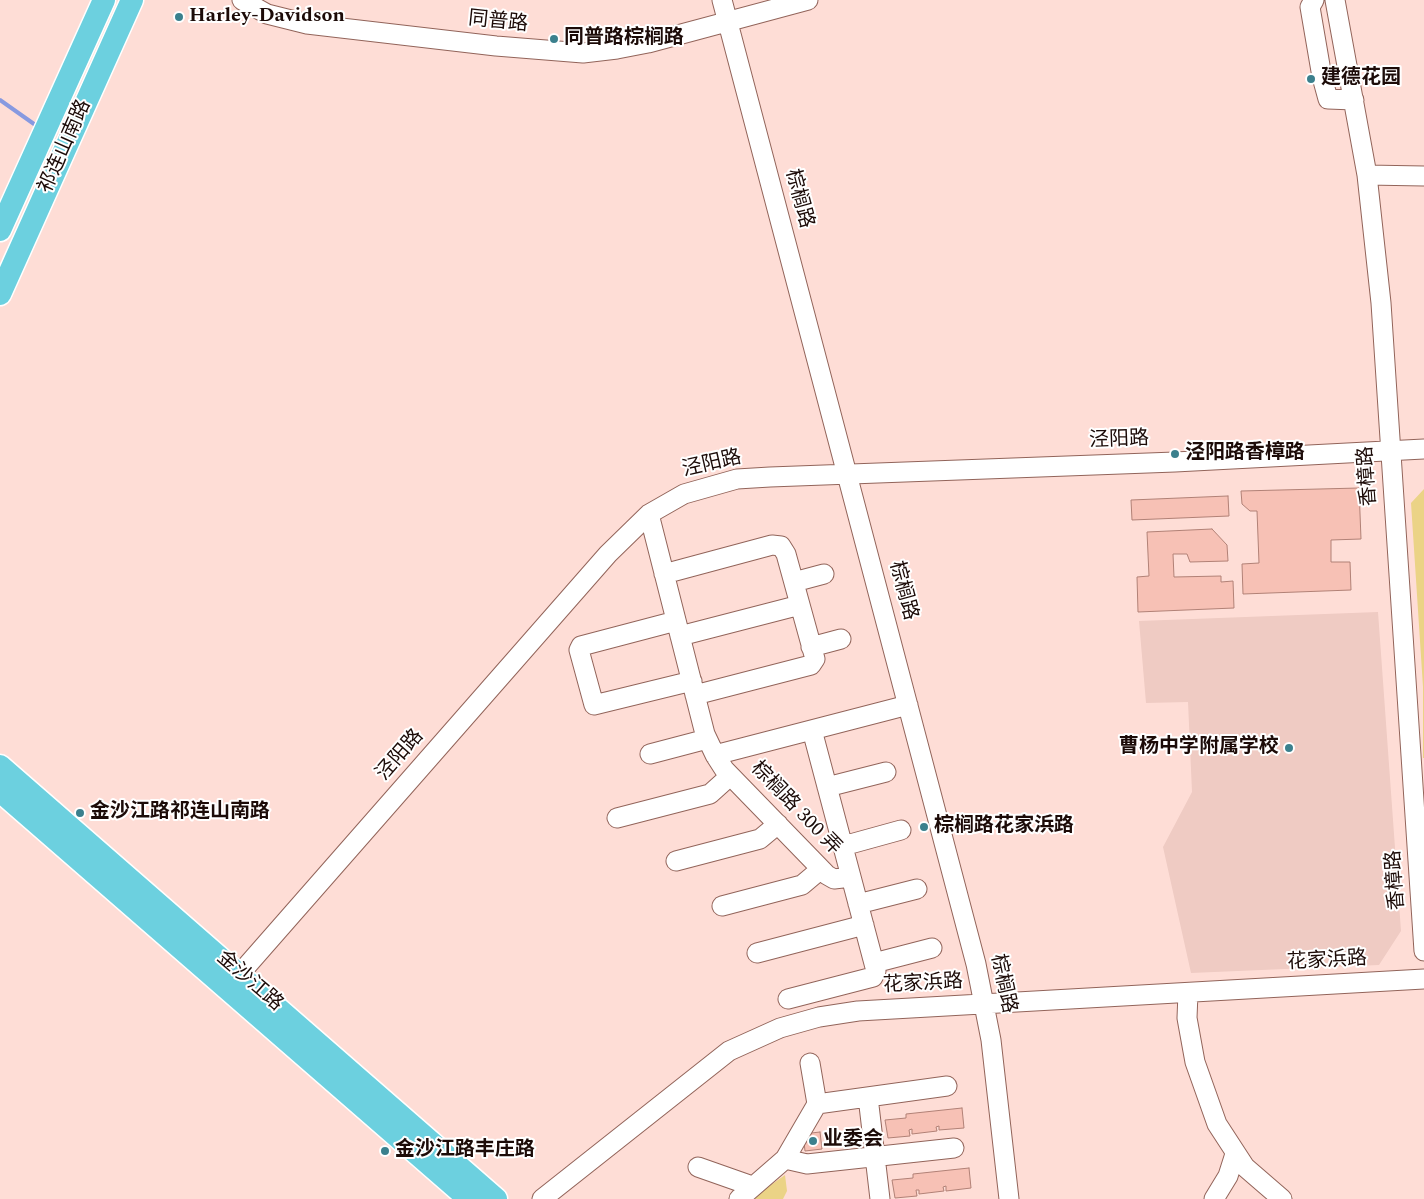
<!DOCTYPE html>
<meta charset="utf-8">
<style>
body{margin:0}
canvas{display:block;background:#feddd6}
</style>
<canvas width="1424" height="1199"></canvas>
<script>
const g = document.querySelector('canvas').getContext('2d');
g.lineJoin = 'round';
function fillPath(path, color) {
  g.fillStyle = color;
  g.fill(path, 'evenodd');
}
function shape(rows) {
  const path = new Path2D();
  for (const r of rows) {
    path.moveTo(r[0], r[1]);
    for (let i = 2; i < r.length; i += 2) path.lineTo(r[i], r[i + 1]);
  }
  return path;
}
function stroke(path, color, width, dash) {
  g.strokeStyle = color;
  g.lineWidth = width;
  g.lineCap = dash ? 'butt' : 'round';
  g.setLineDash(dash || []);
  g.stroke(path);
}
function drawText(font, color, halo, rows, align = 'center') {
  g.font = font + ' Spectral,"Noto Sans SC",serif';
  g.lineWidth = 4;
  g.setLineDash([]);
  g.textBaseline = 'middle';
  g.strokeStyle = halo;
  g.fillStyle = color;
  for (const [text, x, y, turn = 0] of rows) {
    g.save();
    g.translate(x, y);
    g.rotate((+turn || 0) * Math.PI / 180);
    g.textAlign = isNaN(turn) ? turn : align;
    if (halo) g.strokeText(text, 0, 0);
    g.fillText(text, 0, 0);
    g.restore();
  }
}
fillPath(shape([
 [1378,612,1401,931,1379,965,1191,973,1163,847,1192,792,1188,702,1146,703,1139,621]
]), '#efcbc3');
fillPath(shape([
 [1424,489,1424,758,1423,758,1423,687,1411,503],
 [785,1175,787,1191,783,1199,751,1199]
]), '#ebd386');
stroke(shape([
 [0,100,34,124]
]), '#8799e0', 4);
const building = shape([
 [1359,488,1361,539,1331,540,1331,562,1350,562,1351,590,1243,594,1242,564,1259,563,1257,511,1250,511,1242,504,1241,491,1359,488],
 [1228,496,1229,516,1132,520,1131,500,1228,496],
 [1212,529,1227,545,1228,561,1190,562,1187,554,1173,554,1174,577,1221,576,1221,582,1233,581,1234,608,1138,612,1137,577,1149,576,1147,532,1212,529],
 [962,1108,964,1128,939,1130,939,1126,936,1127,937,1131,912,1134,912,1129,909,1130,910,1136,888,1138,885,1120,906,1118,906,1114,962,1108],
 [820,1132,822,1149,805,1151,803,1134,820,1132],
 [969,1168,971,1188,946,1191,946,1186,943,1187,944,1191,919,1194,919,1190,916,1190,917,1196,895,1198,892,1180,913,1178,913,1174,969,1168]
]);
fillPath(building, '#f7c1b5');
stroke(building, '#b18176', 1);
const minor = shape([
 [242,0,267,14,307,24,496,46,583,53,617,49,648,43,808,0],
 [722,0,976,964,991,1040,1009,1199],
 [1314,0,1310,7,1322,77,1328,99,1354,100],
 [1335,0,1367,175,1381,303,1424,951],
 [1367,175,1424,176],
 [649,514,705,734,715,755,724,769,827,875,834,879,851,877],
 [664,574,772,545,781,546,786,554,815,659,811,665,695,695],
 [794,582,824,574],
 [676,621,581,646,579,650,594,705,692,681],
 [680,636,800,605],
 [811,647,841,639],
 [650,754,707,739],
 [715,755,908,705],
 [827,787,886,772],
 [617,818,710,794,730,776],
 [843,846,901,830],
 [676,861,760,839,778,824],
 [858,904,917,889],
 [722,906,802,885,821,869],
 [757,953,864,925],
 [874,963,932,948],
 [230,985,608,554,649,514,684,494,737,479,770,477,1175,462,1424,449],
 [1188,993,1187,1018,1195,1062,1217,1124,1245,1167,1282,1199],
 [788,999,873,977,876,971,812,730],
 [868,1097,880,1199],
 [817,1104,947,1086],
 [785,1159,807,1164,954,1148],
 [698,1167,752,1186],
 [542,1199,729,1051,780,1028,819,1017,858,1011,1424,979],
 [739,1199,785,1159,817,1104,810,1063],
 [1214,1199,1228,1176,1235,1154]
]);
const major = shape([
 [0,230,104,0],
 [0,294,132,0],
 [0,766,496,1199],
 [0,791,469,1199]
]);
stroke(minor, '#92645a', 21);
stroke(major, '#fff', 25);
stroke(minor, '#fff', 19);
stroke(major, '#6cd0df', 22);
for (const [x, y, r, color] of [
 [179,17,5,"#3b808d"],
 [554,39,5,"#3b808d"],
 [1311,79,5,"#3b808d"],
 [1175,454,5,"#3b808d"],
 [1289,748,5,"#3b808d"],
 [80,813,5,"#3b808d"],
 [924,827,5,"#3b808d"],
 [813,1141,5,"#3b808d"],
 [385,1151,5,"#3b808d"]
]) {
  const dot = new Path2D();
  dot.arc(x, y, r, 0, 2 * Math.PI);
  g.fillStyle = color;
  g.fill(dot);
  stroke(dot, '#fff', 2);
}
drawText('bold 20px', '#1c0b08', '#fff', [
 ["Harley-Davidson",189,17],
 ["同普路棕榈路",564,39],
 ["建德花园",1321,79],
 ["泾阳路香樟路",1185,454],
 ["曹杨中学附属学校",1279,748,"right"],
 ["金沙江路祁连山南路",90,813],
 ["棕榈路花家浜路",934,827],
 ["业委会",823,1141],
 ["金沙江路丰庄路",395,1151]
], 'left');
drawText('20px', '#1c0b08', '#fff', [
 ["同普路",498,23,6],
 ["祁连山南路",66,147,-66],
 ["棕榈路",798,199,75],
 ["泾阳路",1119,441,-2],
 ["泾阳路",712,465,-13],
 ["香樟路",1369,476,-94],
 ["棕榈路",902,591,75],
 ["泾阳路",401,756,-49],
 ["棕榈路 300 弄",795,809,46],
 ["香樟路",1397,880,-94],
 ["花家浜路",1327,962,-3],
 ["金沙江路",249,982,41],
 ["棕榈路",1002,984,78],
 ["花家浜路",923,985,-3]
]);
</script>
